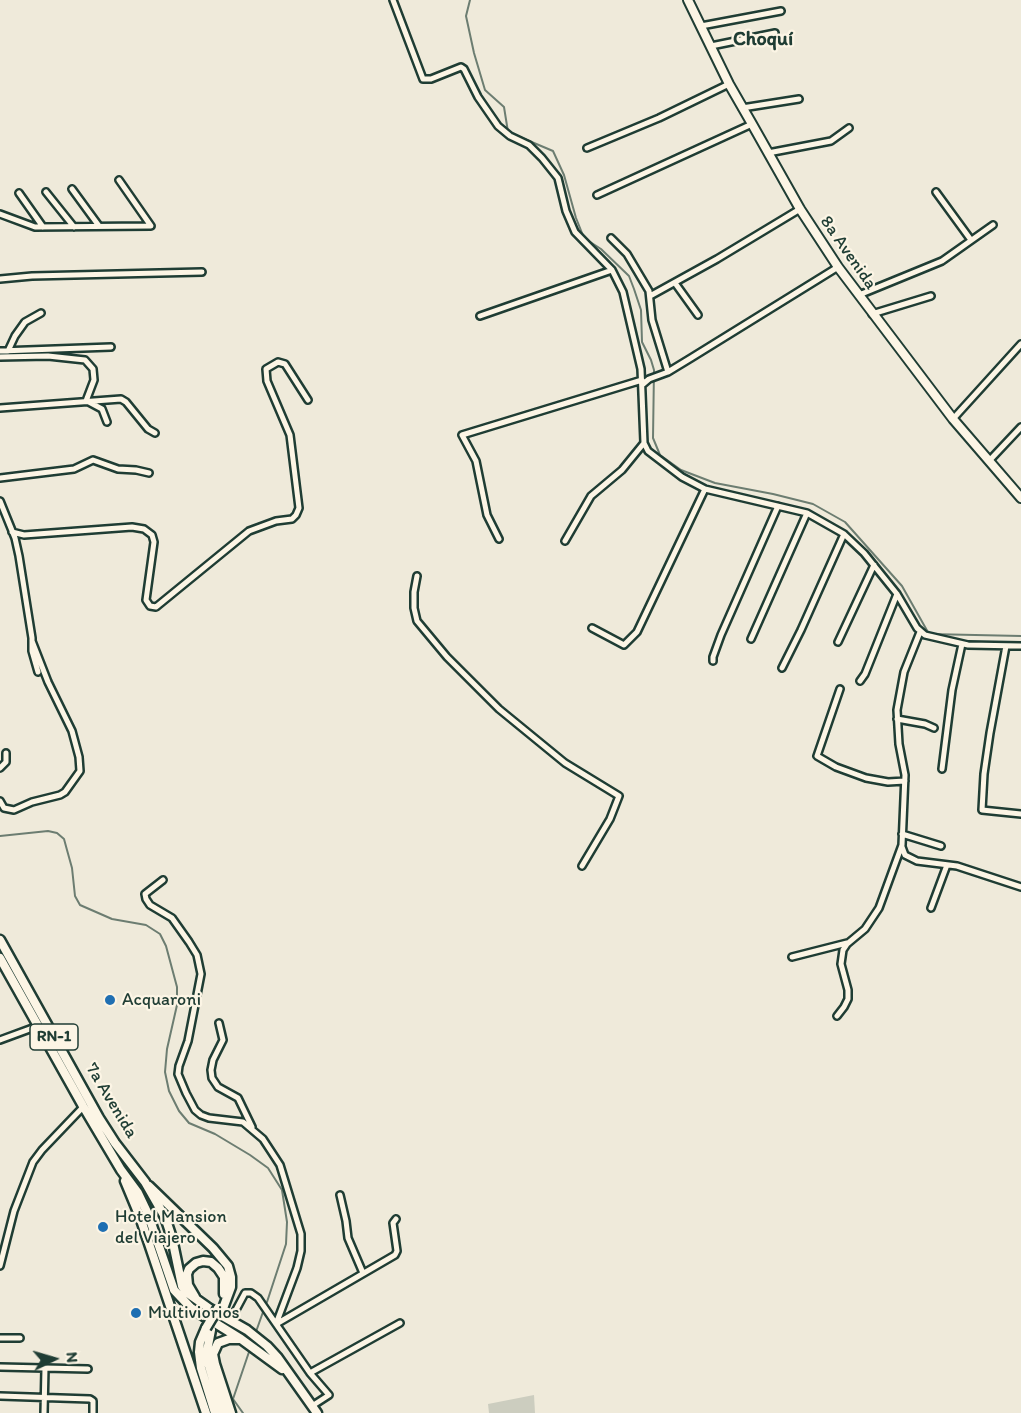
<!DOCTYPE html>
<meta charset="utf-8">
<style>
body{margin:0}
#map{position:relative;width:1021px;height:1413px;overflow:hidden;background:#efeada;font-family:Itim,sans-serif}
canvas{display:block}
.north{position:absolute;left:24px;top:1329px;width:60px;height:60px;-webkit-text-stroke:4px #fcf5e5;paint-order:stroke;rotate:85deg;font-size:16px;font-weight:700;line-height:24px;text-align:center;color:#1f3d34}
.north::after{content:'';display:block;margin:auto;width:21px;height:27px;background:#1f3d34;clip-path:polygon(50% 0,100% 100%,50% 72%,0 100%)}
</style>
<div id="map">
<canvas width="1021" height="1413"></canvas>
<div class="north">N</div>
</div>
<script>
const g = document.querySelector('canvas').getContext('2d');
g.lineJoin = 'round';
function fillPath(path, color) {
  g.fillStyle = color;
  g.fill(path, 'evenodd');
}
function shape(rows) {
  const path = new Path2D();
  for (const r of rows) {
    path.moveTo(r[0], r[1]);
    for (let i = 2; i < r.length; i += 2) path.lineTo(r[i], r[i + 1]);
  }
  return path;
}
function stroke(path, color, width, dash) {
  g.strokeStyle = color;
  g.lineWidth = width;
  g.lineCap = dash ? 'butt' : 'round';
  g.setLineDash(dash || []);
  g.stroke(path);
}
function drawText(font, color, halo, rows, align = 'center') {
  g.font = font + ' Itim,sans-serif';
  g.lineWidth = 4.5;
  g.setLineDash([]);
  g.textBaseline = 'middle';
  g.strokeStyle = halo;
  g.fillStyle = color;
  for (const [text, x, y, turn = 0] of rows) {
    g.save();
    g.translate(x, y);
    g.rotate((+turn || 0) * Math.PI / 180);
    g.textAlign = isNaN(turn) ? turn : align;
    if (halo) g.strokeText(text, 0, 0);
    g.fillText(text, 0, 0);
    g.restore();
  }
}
fillPath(shape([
 [534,1395,535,1413,489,1413,488,1404]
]), '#cccdbf');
stroke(shape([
 [470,0,466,16,474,53,485,90,504,107,508,132,553,151,564,175,576,218,584,238,601,249,629,276,634,289,641,310,642,342,651,360,654,370,653,438,660,455,681,470,715,483,773,494,813,504,845,522,902,586,929,634,1021,636],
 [0,836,48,831,57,833,64,839,67,850,72,868,75,896,80,905,112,919,146,925,160,934,166,946,177,987,177,1005,167,1049,165,1072,169,1091,179,1111,189,1123,215,1134,250,1155,268,1168,282,1190,287,1222,286,1244,267,1302],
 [252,1343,263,1312],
 [243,1413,233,1399,250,1349]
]), '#6c7d71', 2);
const street = shape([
 [393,0,423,79,431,79,461,67,464,69,478,97,498,126,510,136,529,145,542,158,558,178,566,211,575,232,612,270,623,292,641,369,644,443,648,451,682,477,705,489,807,513,844,534,864,553,897,594,917,628,925,635,968,645,1021,646],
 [701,26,781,11],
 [711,46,775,33],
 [742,108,799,99],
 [587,148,659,118,729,84],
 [768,153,831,141,849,128],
 [72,189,99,226],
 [46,192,74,227],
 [936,192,971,240],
 [19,193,43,227],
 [597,195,752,124],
 [0,214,35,227,151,226,119,180],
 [611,238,627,254,649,291,652,320,668,372],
 [0,279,32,276,202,272],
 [675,283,698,315],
 [859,295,942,261,993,225],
 [650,296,717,259,800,209],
 [872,314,931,296],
 [480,316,612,270],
 [0,351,111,347],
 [8,351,15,336,25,322,41,313],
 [0,357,48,356,85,360,93,369,94,380,86,401],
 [642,385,649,379,668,372,691,358,838,267],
 [87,401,102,409,107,422],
 [0,408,121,399,126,402,148,429,155,433],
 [953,419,1021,344],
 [989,461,1021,427],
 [0,478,74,469,93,460,118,469,136,470,149,473],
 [0,501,15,538,19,556,32,638,32,651,38,672],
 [12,532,24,535,132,527,144,529,152,535,154,542,146,600,150,606,156,607,249,531,276,521,292,519,296,515,299,508,290,435,267,381,266,369,278,362,285,364,308,400],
 [499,539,487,515,476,461,462,435,642,380],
 [565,541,591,496,622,470,644,443],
 [417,576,414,592,414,608,417,621,447,657,499,709,565,763,619,796,610,819,582,866],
 [592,628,624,645,637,632,705,489],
 [751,639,807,513],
 [838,642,874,565],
 [1006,646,990,733,984,774,982,810,1021,814],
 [713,661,713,657,721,635,778,506],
 [782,668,801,630,844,534],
 [860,681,865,674,897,594],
 [840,689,817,756,836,767,866,778,888,782,905,781],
 [897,719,925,724,934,728],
 [0,768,6,762,6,753],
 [942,769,952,690,962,644],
 [0,801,4,808,14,810,32,802,60,795,65,792,80,771,79,757,72,731,48,682,32,641],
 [902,834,941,846],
 [902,847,905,855,917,861,957,866,1021,887],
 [163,880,145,894,146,899,150,905,172,918,189,942,197,955,201,974,188,1041,179,1066,178,1074,186,1093,195,1110,201,1115,209,1118,243,1122,263,1139,280,1165,301,1234,301,1251,297,1268,276,1324],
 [931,908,947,865],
 [792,957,847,943],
 [837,1016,844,1007,848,999,848,990,841,964,843,950,847,944,865,929,879,908,902,845,905,775,899,744,897,710,904,672,920,632],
 [219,1023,223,1040,213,1060,211,1070,212,1078,218,1087,238,1098,252,1127],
 [0,1040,38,1026],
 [340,1195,346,1221,348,1238,363,1273],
 [0,1266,14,1211,33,1162,42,1150,84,1106],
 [230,1321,245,1293,251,1293,258,1298,310,1373,329,1395,312,1406],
 [278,1323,395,1255,397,1251,393,1223,396,1219],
 [0,1338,20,1338],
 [0,1367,88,1369],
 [310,1373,400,1323],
 [0,1396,90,1399,93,1401,93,1413],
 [44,1413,45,1368]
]);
const secondary = shape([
 [688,0,729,84,752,124,800,209,838,267,953,419,1021,498]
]);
const primary = shape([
 [0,940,99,1118,115,1143,145,1182,165,1217,172,1238,182,1286,186,1292,210,1309,247,1330,267,1346,278,1358,317,1413],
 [0,958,83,1106,121,1170,138,1193,148,1214,174,1290,191,1308,241,1339,282,1369],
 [125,1181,140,1217,206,1413],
 [149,1186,213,1248,228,1266,231,1277,231,1287,222,1311],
 [195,1297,188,1285,187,1274,189,1269,196,1263,203,1261,211,1262,218,1268,224,1277,224,1294],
 [206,1328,200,1342,199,1352,201,1368,215,1413],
 [211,1330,206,1356,223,1413],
 [231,1413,215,1364,213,1354,218,1343,229,1339,239,1339]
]);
stroke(street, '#1f3d34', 10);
stroke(secondary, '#1f3d34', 12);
stroke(primary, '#1f3d34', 13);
stroke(street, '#fcf5e5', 5);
stroke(secondary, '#fcf5e5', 8);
stroke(primary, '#fcf5e5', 8);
const primaryBridge = shape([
 [206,1328,218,1308]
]);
stroke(primaryBridge, '#1f3d34', 13, []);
stroke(primaryBridge, '#fcf5e5', 8);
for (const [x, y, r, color] of [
 [110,1000,6,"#1f6fb2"],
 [103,1227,6,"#1f6fb2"],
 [136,1313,6,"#1f6fb2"]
]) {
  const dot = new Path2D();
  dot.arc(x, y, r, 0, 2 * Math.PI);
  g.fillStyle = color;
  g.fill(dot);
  stroke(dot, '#fcf5e5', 2);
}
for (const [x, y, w] of [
 [54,1037,48]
]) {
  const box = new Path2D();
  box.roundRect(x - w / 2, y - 13, w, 26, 4.5);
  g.fillStyle = '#fcf5e5';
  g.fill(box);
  stroke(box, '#1f3d34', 1.5);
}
drawText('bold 16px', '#1f3d34', null, [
 ["RN-1",54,1037]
]);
drawText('18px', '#1f3d34', '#fcf5e5', [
 ["8a Avenida",848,253,55],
 ["7a Avenida",111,1101,59]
]);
drawText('18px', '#1f3d34', '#fcf5e5', [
 ["Acquaroni",122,1000],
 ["Hotel Mansion",115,1217],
 ["del Viajero",115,1238],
 ["Multiviorios",148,1313]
], 'left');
drawText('bold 20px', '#1f3d34', '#fcf5e5', [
 ["Choquí",763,40]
]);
</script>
